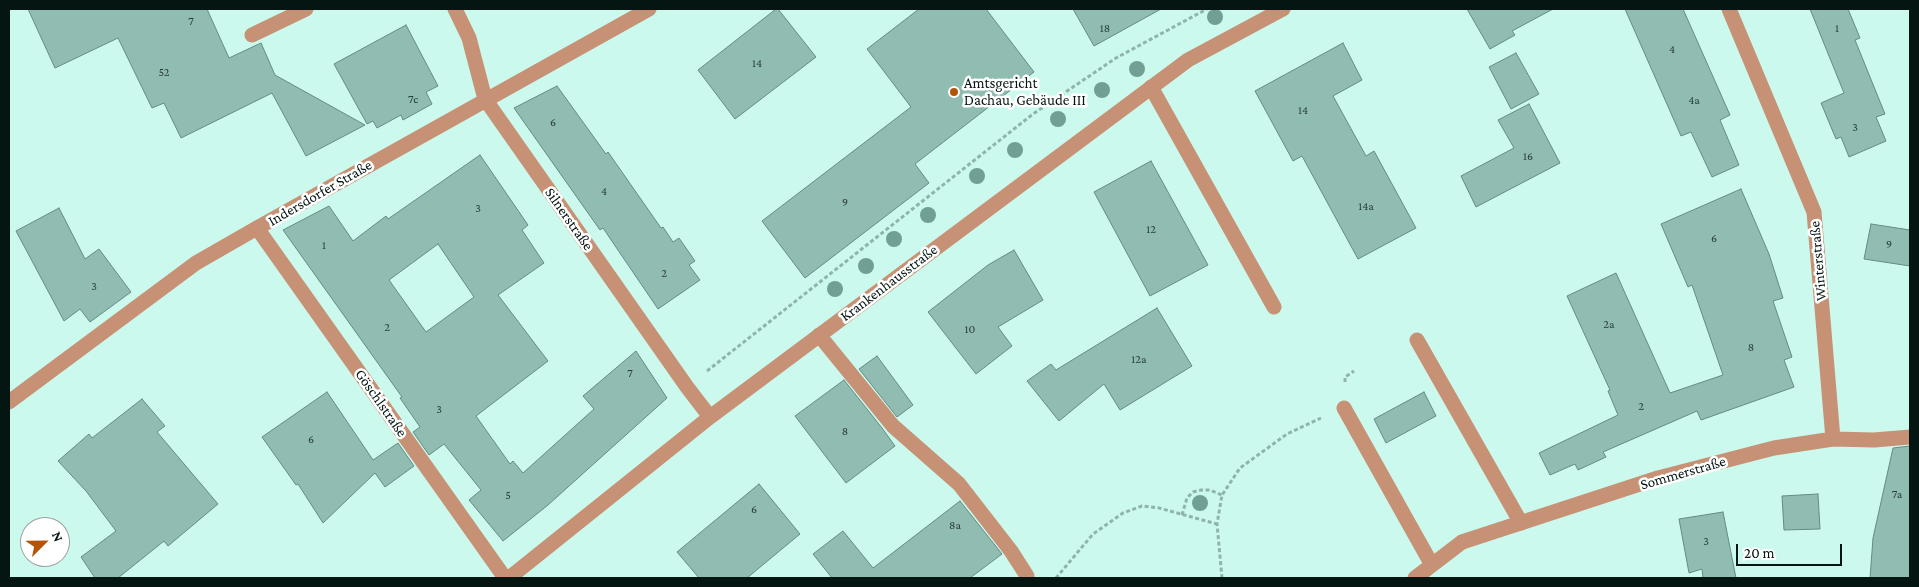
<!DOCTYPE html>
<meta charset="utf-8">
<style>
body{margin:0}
#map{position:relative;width:1919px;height:587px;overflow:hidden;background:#ccf9ee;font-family:"Crimson Pro",serif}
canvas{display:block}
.frame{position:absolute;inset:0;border:10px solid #051511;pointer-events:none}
.north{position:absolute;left:20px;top:517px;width:50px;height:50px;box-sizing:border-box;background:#fff;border:1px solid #9ba1a0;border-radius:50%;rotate:67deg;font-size:14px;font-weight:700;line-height:20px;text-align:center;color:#051511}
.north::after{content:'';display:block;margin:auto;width:18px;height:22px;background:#b35407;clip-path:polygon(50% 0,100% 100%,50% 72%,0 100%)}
.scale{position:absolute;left:1736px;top:544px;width:106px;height:22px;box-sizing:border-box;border:2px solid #051511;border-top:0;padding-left:6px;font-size:15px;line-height:18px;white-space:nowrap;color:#051511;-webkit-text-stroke:4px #fff;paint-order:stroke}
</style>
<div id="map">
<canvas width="1919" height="587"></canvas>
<div class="frame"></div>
<div class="north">N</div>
<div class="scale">20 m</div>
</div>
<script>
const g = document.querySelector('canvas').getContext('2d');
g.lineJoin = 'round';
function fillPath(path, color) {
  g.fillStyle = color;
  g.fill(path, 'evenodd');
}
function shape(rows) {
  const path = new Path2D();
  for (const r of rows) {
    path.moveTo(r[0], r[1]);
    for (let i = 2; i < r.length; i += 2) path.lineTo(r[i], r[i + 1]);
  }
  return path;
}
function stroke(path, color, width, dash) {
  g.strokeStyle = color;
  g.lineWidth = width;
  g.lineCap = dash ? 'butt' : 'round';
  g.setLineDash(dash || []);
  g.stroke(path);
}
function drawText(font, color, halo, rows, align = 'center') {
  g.font = font + ' "Crimson Pro",serif';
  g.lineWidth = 5;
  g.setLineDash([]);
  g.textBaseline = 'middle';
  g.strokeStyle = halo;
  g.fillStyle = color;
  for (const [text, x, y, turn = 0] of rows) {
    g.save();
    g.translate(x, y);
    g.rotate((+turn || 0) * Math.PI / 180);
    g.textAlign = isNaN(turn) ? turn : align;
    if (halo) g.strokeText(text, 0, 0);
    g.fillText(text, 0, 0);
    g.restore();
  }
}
const building = shape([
 [28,9,207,9,229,58,261,43,275,75,365,125,306,156,272,93,181,138,164,103,152,108,118,38,55,68,28,9],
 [776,9,778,9,816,57,735,119,698,70,776,9],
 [919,9,986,9,1034,72,915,164,929,183,805,278,762,221,911,107,867,49,919,9],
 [1073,9,1161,9,1094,46,1073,9],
 [1467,9,1553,9,1512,31,1515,35,1490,49,1467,9],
 [1625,9,1683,9,1730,115,1720,120,1739,165,1712,177,1691,132,1681,136,1625,9],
 [1810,9,1848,9,1860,38,1855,40,1885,114,1876,117,1886,141,1849,157,1841,137,1836,139,1821,103,1844,93,1810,9],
 [406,25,438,86,426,92,432,104,403,120,401,115,377,128,373,121,367,124,334,64,406,25],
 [1343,43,1362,80,1333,96,1366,156,1374,151,1416,228,1358,259,1302,156,1293,161,1255,91,1343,43],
 [1516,53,1539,94,1511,109,1489,67,1516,53],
 [557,86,606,154,608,152,661,228,663,227,673,242,679,238,695,261,689,265,700,280,658,309,603,228,600,230,514,108,557,86],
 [1529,104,1560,163,1476,207,1461,176,1514,148,1498,120,1529,104],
 [480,155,528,225,522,230,544,263,498,295,548,361,476,416,510,464,513,461,523,473,594,409,583,396,636,351,667,398,548,505,503,541,469,500,481,490,444,444,429,455,413,432,420,427,400,398,402,397,283,230,329,206,353,241,386,216,388,219,480,155],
 [438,244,474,297,426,332,389,280,438,244],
 [1151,161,1208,265,1150,296,1094,192,1151,161],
 [1741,189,1769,254,1783,298,1773,301,1792,357,1784,360,1794,387,1701,420,1697,411,1603,452,1606,457,1578,470,1575,464,1550,475,1539,453,1618,415,1608,391,1610,390,1567,296,1616,273,1670,393,1723,375,1692,285,1688,287,1661,224,1741,189],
 [59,208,85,259,99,249,131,292,90,322,80,309,64,321,16,231,59,208],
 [1871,224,1910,230,1910,266,1864,259,1871,224],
 [1014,250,1043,300,998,327,1012,346,976,374,928,312,988,265,1014,250],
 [1157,308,1192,366,1120,410,1104,384,1059,421,1027,381,1051,364,1056,370,1157,308],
 [877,356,913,405,897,417,859,369,877,356],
 [844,380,882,428,895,446,846,483,795,416,844,380],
 [327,392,373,460,398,443,414,466,385,487,375,473,323,523,298,484,296,485,262,437,327,392],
 [1424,392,1436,416,1386,443,1374,419,1424,392],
 [142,399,165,426,157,432,218,504,168,546,164,541,118,578,95,578,81,557,116,531,86,491,58,461,89,434,92,438,142,399],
 [1910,446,1910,578,1870,578,1873,538,1893,448,1910,446],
 [759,484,800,534,747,578,699,578,677,552,759,484],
 [1818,494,1820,529,1784,530,1782,496,1818,494],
 [960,501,1002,554,970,578,832,578,813,554,843,531,873,568,960,501],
 [1723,512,1736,578,1703,578,1702,569,1689,573,1679,519,1723,512]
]);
fillPath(building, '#91bcb1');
stroke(building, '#628c82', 1);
stroke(shape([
 [707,371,1033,114,1116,58,1207,9],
 [1345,382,1345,377,1354,371],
 [1182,515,1187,498,1193,492,1201,490,1210,490,1222,495],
 [1056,578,1093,534,1123,513,1142,506,1159,508,1217,524],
 [1222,578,1217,524,1222,495,1240,468,1287,434,1321,418]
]), '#8fb4ab', 3, [4, 2.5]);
stroke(shape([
 [252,35,306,9],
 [1151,87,1274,307],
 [819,335,893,426,959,484,1011,551,1027,576],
 [1417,340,1521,523],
 [9,402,196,263,257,228],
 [1344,408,1432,565],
 [1415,578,1462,542]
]), '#c69174', 15);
stroke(shape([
 [455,9,469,38,485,99,687,387,710,417],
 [1729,9,1814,212,1833,439],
 [1462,542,1658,478,1774,448,1833,439,1874,440,1910,437],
 [505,578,257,228,649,9],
 [509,578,710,417,1188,60,1283,9]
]), '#c69174', 15);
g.fillStyle = '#709f94';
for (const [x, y] of [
 [1215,17],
 [1137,69],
 [1102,90],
 [1058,119],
 [1015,150],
 [977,176],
 [928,215],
 [894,239],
 [866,266],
 [835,289],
 [1200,503]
]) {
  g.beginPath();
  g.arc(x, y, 8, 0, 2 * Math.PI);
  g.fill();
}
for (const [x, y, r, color] of [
 [954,92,5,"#b35407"]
]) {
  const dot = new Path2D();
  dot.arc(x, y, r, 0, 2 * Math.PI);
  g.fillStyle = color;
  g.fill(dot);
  stroke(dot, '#fff', 2);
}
drawText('12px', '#283f39', null, [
 ["7",191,21],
 ["18",1105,28],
 ["1",1837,28],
 ["4",1672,49],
 ["14",757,63],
 ["52",164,72],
 ["7c",413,99],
 ["4a",1694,100],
 ["14",1303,110],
 ["6",553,122],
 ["3",1855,127],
 ["16",1528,156],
 ["4",604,191],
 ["9",845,202],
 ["14a",1366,206],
 ["3",478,208],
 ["12",1151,229],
 ["6",1714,238],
 ["9",1889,244],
 ["1",324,245],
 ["2",664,273],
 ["3",94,286],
 ["2a",1609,324],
 ["2",387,327],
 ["10",970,329],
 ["8",1751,347],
 ["12a",1139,359],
 ["7",630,373],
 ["2",1641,406],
 ["3",439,409],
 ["8",845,431],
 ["6",311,439],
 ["7a",1897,494],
 ["5",508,495],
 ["6",754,509],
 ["8a",955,525],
 ["3",1706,541]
]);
drawText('15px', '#051511', '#fff', [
 ["Amtsgericht",964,83],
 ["Dachau, Gebäude III",964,100]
], 'left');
drawText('15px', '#051511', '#fff', [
 ["Indersdorfer Straße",320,193,-30],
 ["Silnerstraße",569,219,55],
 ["Winterstraße",1818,261,-95],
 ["Krankenhausstraße",889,283,-37],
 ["Göschlstraße",381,403,55],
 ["Sommerstraße",1683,473,-16]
]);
</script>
